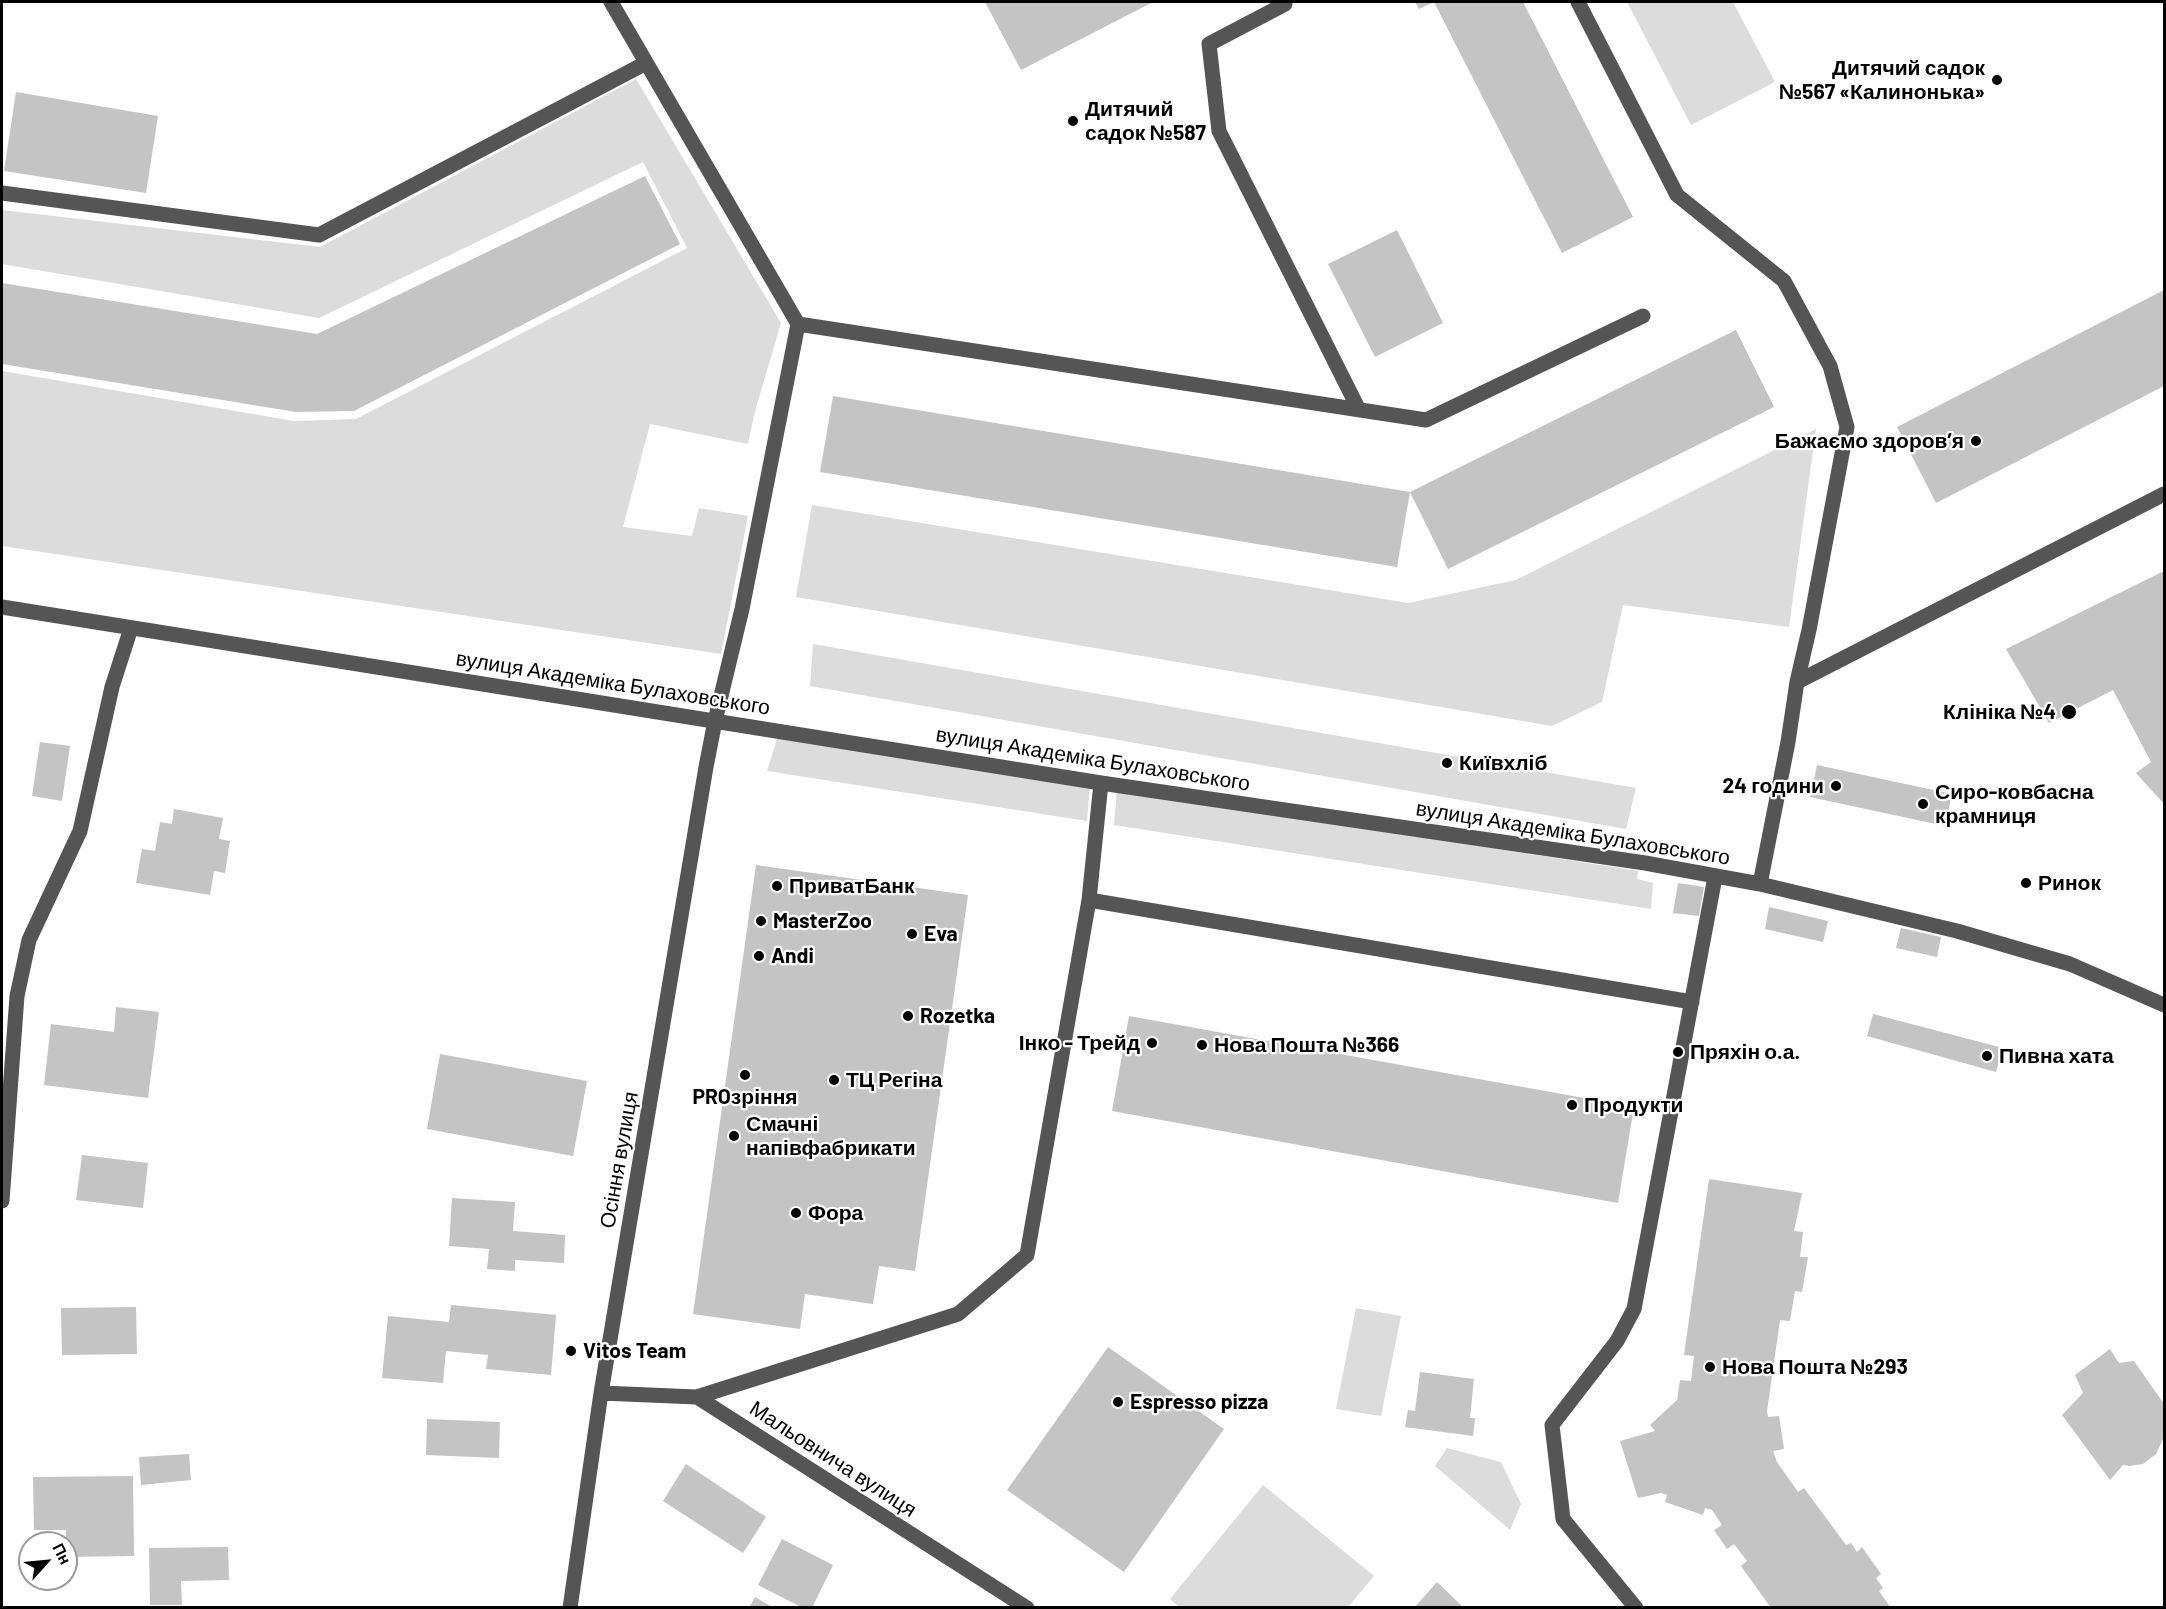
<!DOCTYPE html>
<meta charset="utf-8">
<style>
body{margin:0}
#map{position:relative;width:2166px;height:1609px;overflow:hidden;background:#fff;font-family:Barlow,sans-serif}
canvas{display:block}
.frame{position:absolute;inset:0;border:3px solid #000;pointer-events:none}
.north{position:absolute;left:18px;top:1531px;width:60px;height:60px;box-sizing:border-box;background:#fff;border:2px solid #999;border-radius:50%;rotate:63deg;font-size:16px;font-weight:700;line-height:24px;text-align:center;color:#000}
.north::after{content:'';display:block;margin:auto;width:21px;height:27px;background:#000;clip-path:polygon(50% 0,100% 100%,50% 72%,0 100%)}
</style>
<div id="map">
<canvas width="2166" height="1609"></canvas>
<div class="frame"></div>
<div class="north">Пн</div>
</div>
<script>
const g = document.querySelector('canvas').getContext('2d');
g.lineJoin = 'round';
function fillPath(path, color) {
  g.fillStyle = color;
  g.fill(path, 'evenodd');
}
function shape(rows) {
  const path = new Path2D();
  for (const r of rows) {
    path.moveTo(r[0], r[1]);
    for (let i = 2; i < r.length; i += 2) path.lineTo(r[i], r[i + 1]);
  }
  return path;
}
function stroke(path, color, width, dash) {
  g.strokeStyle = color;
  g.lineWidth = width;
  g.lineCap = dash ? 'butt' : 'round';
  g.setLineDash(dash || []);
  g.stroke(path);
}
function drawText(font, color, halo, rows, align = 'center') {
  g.font = font + ' Barlow,sans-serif';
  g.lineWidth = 4.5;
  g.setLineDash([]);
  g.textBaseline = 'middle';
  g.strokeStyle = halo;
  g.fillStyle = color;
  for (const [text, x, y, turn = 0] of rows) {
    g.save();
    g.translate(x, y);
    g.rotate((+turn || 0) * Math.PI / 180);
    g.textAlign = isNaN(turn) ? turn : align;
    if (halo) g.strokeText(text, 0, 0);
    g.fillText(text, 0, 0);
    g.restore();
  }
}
fillPath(shape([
 [1627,2,1733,2,1775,82,1691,125],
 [636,79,781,323,755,411,748,444,650,424,623,527,692,536,699,508,748,516,721,654,2,546,2,371,294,421,356,419,687,248,643,162,319,318,2,264,2,210,320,247],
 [1816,429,1789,627,1623,605,1602,702,1552,726,796,597,812,505,1408,603,1516,580],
 [813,644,1636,788,1626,829,810,686],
 [778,736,1090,785,1087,821,767,771],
 [1117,789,1638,871,1637,879,1653,883,1651,909,1114,825],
 [1356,1308,1401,1316,1381,1416,1336,1409],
 [1447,1448,1501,1462,1521,1504,1510,1530,1435,1466],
 [1263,1485,1374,1576,1348,1607,1180,1608,1170,1599]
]), '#dcdcdc');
fillPath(shape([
 [985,2,1153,2,1021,70],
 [1415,2,1523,2,1633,217,1562,253,1434,2,1419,9],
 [16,92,158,116,146,193,4,171],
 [645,176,680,244,354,411,296,412,2,364,2,283,317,334],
 [1397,230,1443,323,1375,357,1328,264],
 [2164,290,2164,386,1936,503,1897,427],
 [1736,330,1774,407,1448,569,1410,492],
 [833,396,1410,492,1397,567,820,472],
 [2164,571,2164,804,2136,773,2151,762,2113,690,2049,723,2006,649],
 [40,742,70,746,62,801,32,796],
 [1817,765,1952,794,1945,826,1810,797],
 [174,809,223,818,219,839,230,841,225,873,214,871,210,895,136,883,142,849,155,851,160,822,172,824],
 [756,865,968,895,915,1271,879,1266,873,1304,805,1294,800,1329,693,1314],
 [1678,883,1704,887,1699,916,1673,913],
 [1769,907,1828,921,1823,942,1765,929],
 [1901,928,1941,937,1937,957,1896,948],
 [116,1007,159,1012,148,1098,44,1085,51,1024,114,1032],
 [1873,1014,2003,1048,1996,1072,1867,1036],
 [1129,1016,1634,1107,1618,1203,1112,1111],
 [440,1054,587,1081,573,1156,427,1129],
 [82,1155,148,1163,143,1208,76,1200],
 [1709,1179,1802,1193,1794,1231,1803,1232,1800,1257,1808,1257,1802,1292,1795,1291,1790,1321,1780,1320,1767,1411,1768,1417,1779,1416,1784,1449,1773,1451,1777,1462,1798,1492,1804,1488,1846,1545,1851,1543,1857,1552,1862,1547,1881,1574,1876,1578,1883,1588,1879,1591,1891,1608,1771,1608,1741,1566,1747,1561,1734,1544,1727,1549,1714,1530,1722,1525,1712,1510,1705,1508,1703,1515,1665,1502,1667,1495,1661,1493,1638,1498,1620,1441,1655,1431,1650,1425,1677,1400,1680,1380,1691,1381,1694,1356,1684,1355],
 [452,1198,515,1202,513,1231,565,1235,564,1263,515,1260,515,1271,487,1269,489,1249,449,1246],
 [451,1305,556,1315,551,1375,486,1369,488,1355,446,1351,443,1383,382,1378,388,1316,449,1322],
 [136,1307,137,1354,62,1355,61,1308],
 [1108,1347,1224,1429,1124,1572,1007,1490],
 [2110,1349,2119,1363,2134,1361,2164,1404,2164,1437,2156,1454,2143,1464,2129,1466,2123,1465,2110,1480,2062,1415,2083,1393,2075,1375],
 [1420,1372,1474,1379,1470,1418,1475,1418,1473,1436,1405,1427,1408,1410,1415,1411],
 [427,1419,500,1422,499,1458,426,1455],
 [189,1454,191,1480,141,1485,139,1457],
 [686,1464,766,1517,743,1553,663,1501],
 [133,1476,134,1556,66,1557,66,1530,34,1530,33,1477],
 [782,1539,833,1565,812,1608,803,1608,758,1585],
 [228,1547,229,1580,181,1581,182,1605,150,1605,149,1548],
 [1437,1582,1464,1608,1414,1608],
 [755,1597,774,1608,749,1608]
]), '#c4c4c4');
stroke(shape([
 [611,2,798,324],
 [1283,2,1285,4,1209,44,1219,131,1358,408],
 [1578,2,1677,195,1784,281,1830,366,1847,427,1809,630,1797,682,1788,742,1760,884],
 [2,193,319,235,646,63],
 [2,607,1101,783,1645,863,1760,884,1957,931,2070,964,2164,1005],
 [1797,682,2164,494],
 [1089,900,1101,783],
 [2,1201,17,996,29,940,80,831,112,687,131,628],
 [601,1393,697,1397,1027,1608],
 [697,1397,958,1314,1027,1255,1089,900,1692,1002],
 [570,1608,601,1393,706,767,715,721,742,609,798,324,1426,420,1643,316],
 [1636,1608,1563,1519,1552,1425,1617,1341,1634,1309,1715,877]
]), '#555', 15);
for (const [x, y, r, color] of [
 [1997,80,6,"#000"],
 [1073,121,6,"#000"],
 [1976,441,6,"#000"],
 [2069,712,8,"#000"],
 [1447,763,6,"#000"],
 [1836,786,6,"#000"],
 [1923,804,6,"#000"],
 [2026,883,6,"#000"],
 [777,886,6,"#000"],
 [761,921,6,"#000"],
 [912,934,6,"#000"],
 [759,956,6,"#000"],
 [908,1016,6,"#000"],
 [1152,1043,6,"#000"],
 [1202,1045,6,"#000"],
 [1678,1052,6,"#000"],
 [1987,1056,6,"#000"],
 [745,1075,6,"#000"],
 [834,1080,6,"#000"],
 [1572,1105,6,"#000"],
 [734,1136,6,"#000"],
 [796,1213,6,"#000"],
 [571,1351,6,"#000"],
 [1710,1367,6,"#000"],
 [1118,1402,6,"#000"]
]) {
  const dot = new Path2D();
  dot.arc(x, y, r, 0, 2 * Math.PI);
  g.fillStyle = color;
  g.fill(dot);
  stroke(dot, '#fff', 2);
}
drawText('bold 21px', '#000', '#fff', [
 ["Дитячий садок",1985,68,"right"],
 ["№567 «Калинонька»",1985,92,"right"],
 ["Дитячий",1085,109],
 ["садок №587",1085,133],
 ["Бажаємо здоровʼя",1964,441,"right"],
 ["Клініка №4",2056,712,"right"],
 ["Київхліб",1459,763],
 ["24 години",1824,786,"right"],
 ["Сиро-ковбасна",1935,792],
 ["крамниця",1935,816],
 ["Ринок",2038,883],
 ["ПриватБанк",789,886],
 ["MasterZoo",773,921],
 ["Eva",924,934],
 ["Andi",771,956],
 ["Rozetka",920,1016],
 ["Інко - Трейд",1140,1043,"right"],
 ["Нова Пошта №366",1214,1045],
 ["Пряхін о.а.",1690,1052],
 ["Пивна хата",1999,1056],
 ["ТЦ Регіна",846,1080],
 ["PROзріння",745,1097,"center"],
 ["Продукти",1584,1105],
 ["Смачні",746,1124],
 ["напівфабрикати",746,1148],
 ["Фора",808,1213],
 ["Vitos Team",583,1351],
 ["Нова Пошта №293",1722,1367],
 ["Espresso pizza",1130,1402]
], 'left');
drawText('21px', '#000', '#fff', [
 ["вулиця Академіка Булаховського",613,683,9],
 ["вулиця Академіка Булаховського",1093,759,9],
 ["вулиця Академіка Булаховського",1573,833,9],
 ["Осіння вулиця",619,1160,-80],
 ["Мальовнича вулиця",833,1459,33]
]);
</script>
